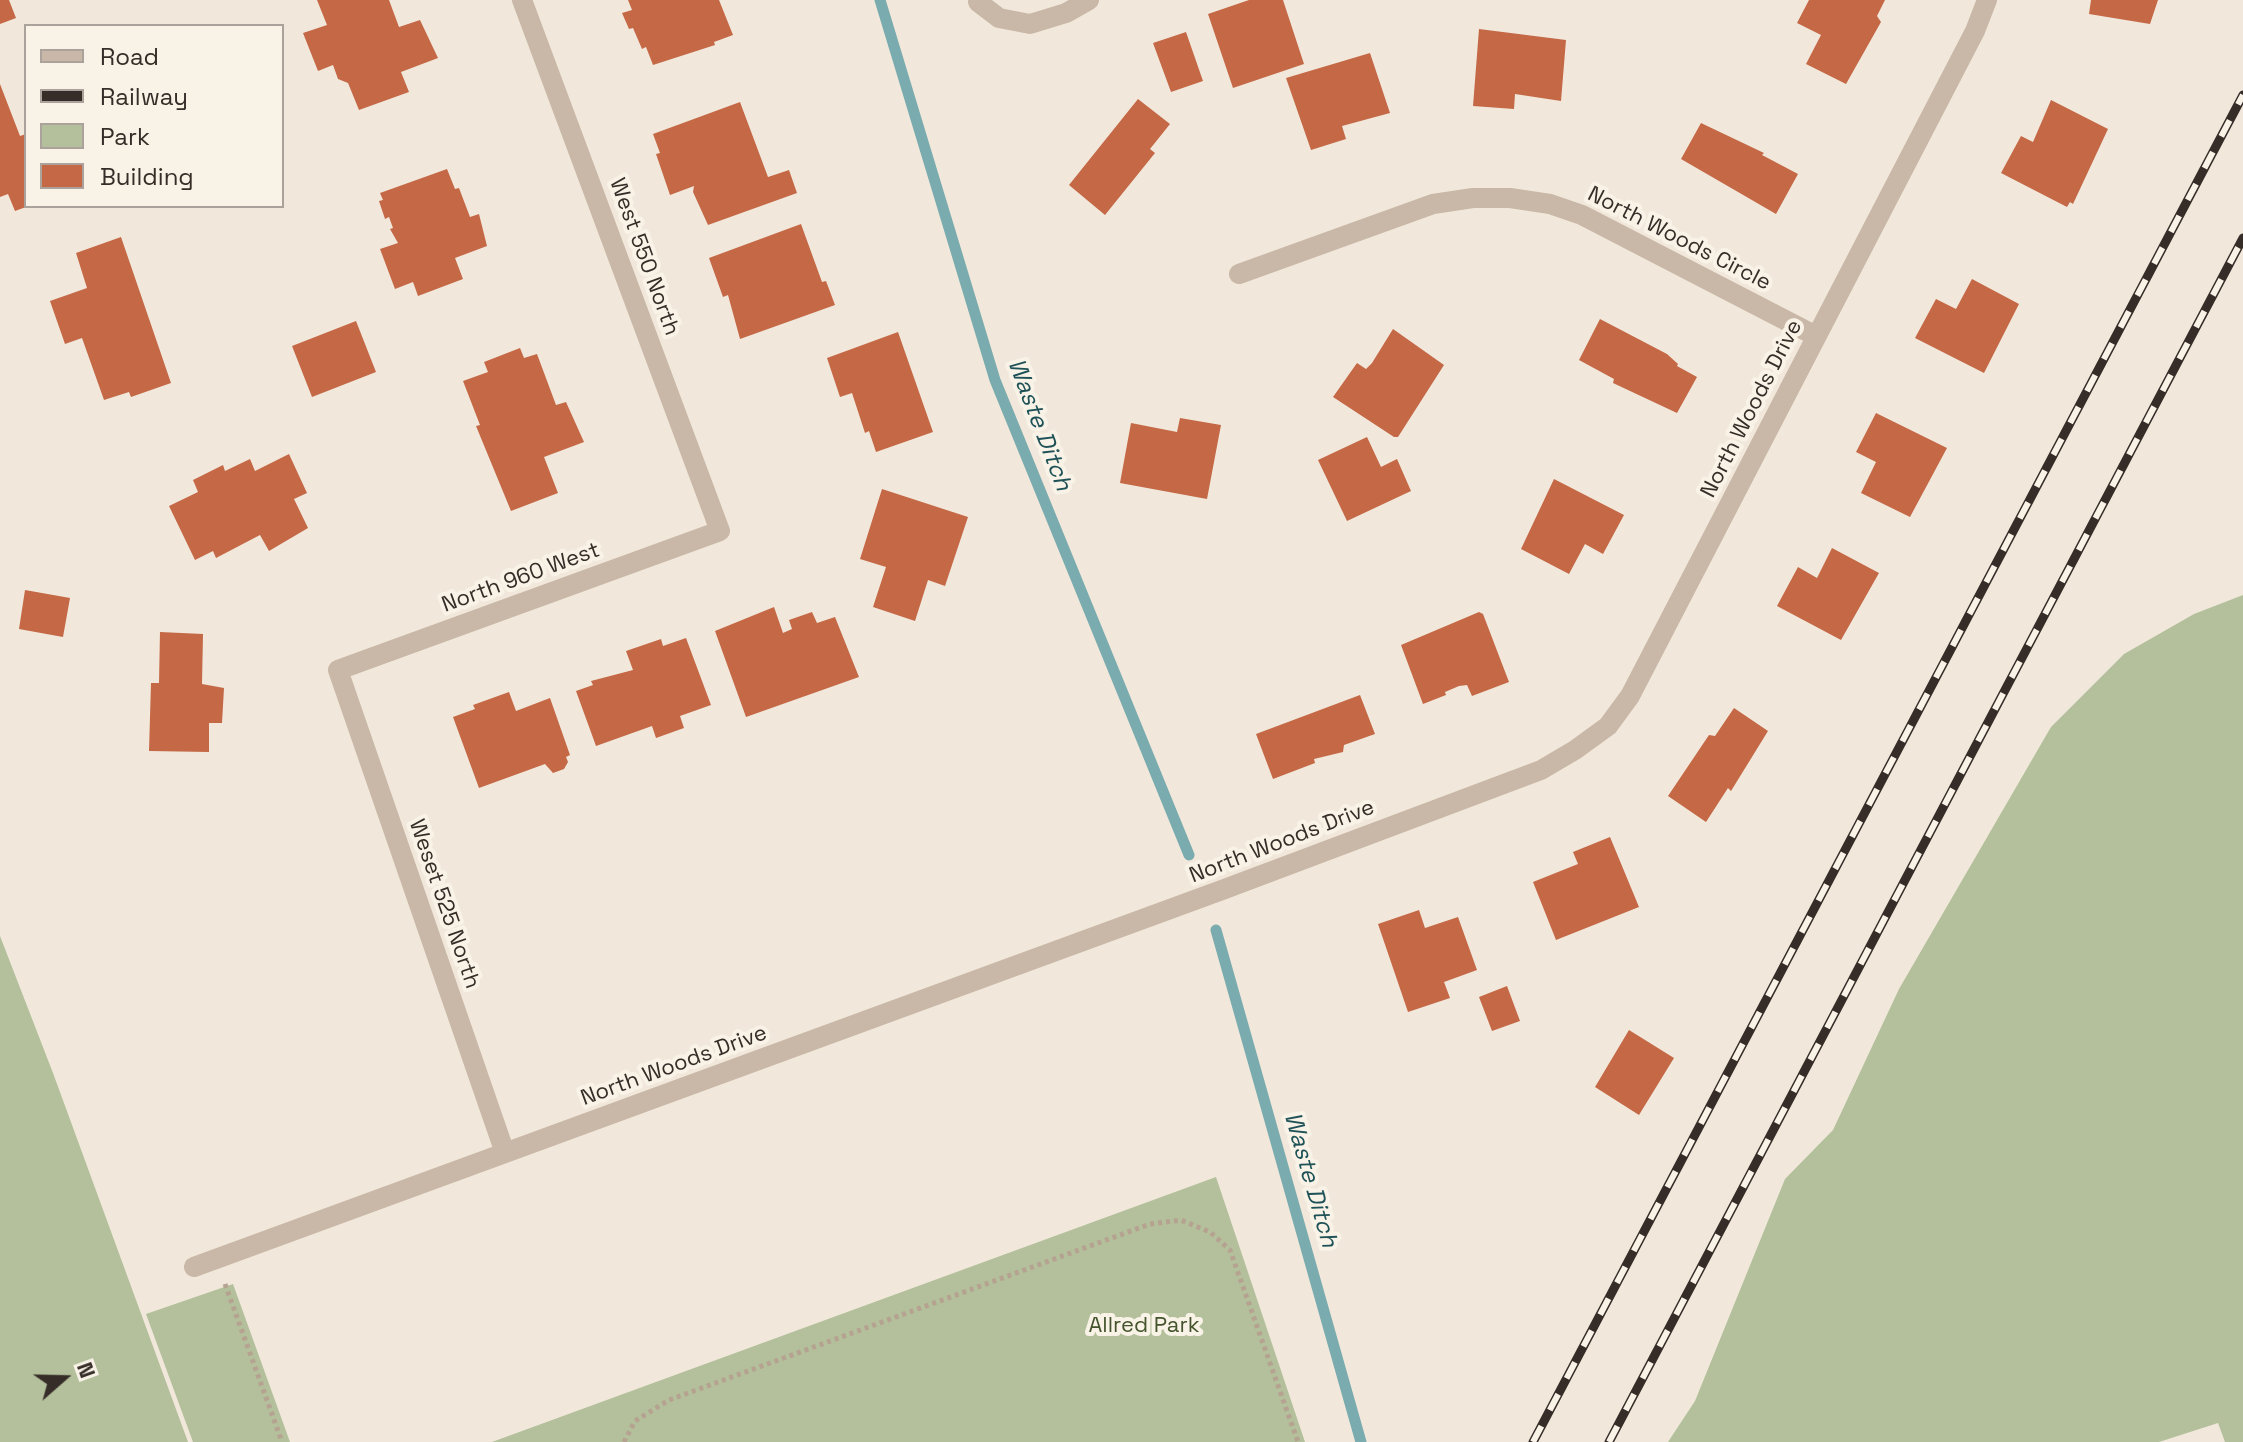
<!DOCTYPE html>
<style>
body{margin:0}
#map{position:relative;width:2243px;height:1442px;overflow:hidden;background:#f1e8db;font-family:"Space Grotesk",sans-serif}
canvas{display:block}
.legend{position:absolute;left:24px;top:24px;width:260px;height:184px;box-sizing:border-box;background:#f9f2e7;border:2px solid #aba39b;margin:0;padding:10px 14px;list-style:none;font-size:24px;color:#362d28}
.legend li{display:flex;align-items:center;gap:16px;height:40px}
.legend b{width:40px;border:2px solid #aba39b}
.north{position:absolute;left:24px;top:1338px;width:80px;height:80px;-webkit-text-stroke:6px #f9f2e7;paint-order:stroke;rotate:70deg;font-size:22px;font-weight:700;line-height:32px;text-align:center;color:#362d28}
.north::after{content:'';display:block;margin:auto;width:28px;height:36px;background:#362d28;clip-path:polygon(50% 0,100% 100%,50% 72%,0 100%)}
</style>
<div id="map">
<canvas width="2243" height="1442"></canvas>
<ul class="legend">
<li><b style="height:10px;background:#c9b8a7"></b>Road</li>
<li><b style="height:10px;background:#362d28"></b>Railway</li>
<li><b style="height:22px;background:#b3c09b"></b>Park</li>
<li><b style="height:22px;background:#c46846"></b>Building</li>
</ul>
<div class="north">N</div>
</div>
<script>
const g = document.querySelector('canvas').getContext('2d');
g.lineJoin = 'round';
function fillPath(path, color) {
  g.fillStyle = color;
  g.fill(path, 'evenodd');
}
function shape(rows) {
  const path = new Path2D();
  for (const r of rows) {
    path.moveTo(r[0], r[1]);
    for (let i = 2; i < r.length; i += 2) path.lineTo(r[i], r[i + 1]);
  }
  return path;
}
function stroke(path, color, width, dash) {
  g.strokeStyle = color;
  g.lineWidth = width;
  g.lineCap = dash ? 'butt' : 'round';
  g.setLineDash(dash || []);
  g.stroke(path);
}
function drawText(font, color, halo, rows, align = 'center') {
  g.font = font + ' "Space Grotesk",sans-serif';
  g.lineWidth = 8;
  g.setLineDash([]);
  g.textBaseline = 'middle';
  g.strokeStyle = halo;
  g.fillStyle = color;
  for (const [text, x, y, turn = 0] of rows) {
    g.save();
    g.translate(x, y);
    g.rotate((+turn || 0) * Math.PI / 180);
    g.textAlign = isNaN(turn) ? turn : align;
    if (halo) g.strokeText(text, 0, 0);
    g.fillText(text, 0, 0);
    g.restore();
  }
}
fillPath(shape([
 [2243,595,2243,1442,2225,1442,2218,1423,2159,1442,1668,1442,1695,1401,1785,1179,1833,1130,1899,989,2051,727,2124,654,2194,614],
 [0,936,53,1073,188,1442,0,1442],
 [1216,1177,1305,1442,492,1442],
 [233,1284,290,1442,193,1442,146,1314]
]), '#b3c09b');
stroke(shape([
 [880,0,995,380,1189,855],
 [1216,930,1361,1442]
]), '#7aabae', 11);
fillPath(shape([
 [0,0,9,0,16,18,0,24],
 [317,0,389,0,399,27,420,20,438,58,401,72,409,92,359,110,348,83,338,79,333,65,318,71,303,33,327,25],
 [628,0,719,0,733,35,714,42,715,45,653,65,646,47,642,49,633,28,629,29,622,13,632,10],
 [1249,0,1283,0,1304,64,1233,88,1208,14],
 [1809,0,1885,0,1877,16,1881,22,1846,84,1806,64,1821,35,1797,23],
 [2091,0,2158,0,2150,24,2089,14],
 [1479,29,1566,40,1561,101,1515,94,1514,109,1473,106],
 [1186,32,1203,81,1171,92,1153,43],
 [1370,53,1390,113,1342,126,1346,139,1311,150,1286,78],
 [0,84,20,136,26,134,26,207,15,211,8,194,0,197],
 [1138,99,1170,124,1150,149,1155,153,1105,215,1069,185],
 [2051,100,2108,129,2073,204,2070,202,2067,207,2001,173,2021,136,2033,142],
 [740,102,768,177,789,170,797,193,708,225,693,192,694,186,670,195,656,154,660,153,653,134],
 [1701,123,1764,153,1762,155,1798,174,1776,214,1681,159],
 [447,169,455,189,459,188,470,217,479,214,487,246,455,258,463,279,418,296,413,282,395,289,380,249,398,243,390,229,393,228,389,217,385,219,379,201,383,200,380,193],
 [801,224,822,282,826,281,835,305,740,339,728,295,723,297,709,258],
 [121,237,171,383,131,397,129,392,104,400,82,338,65,344,50,301,87,288,76,253],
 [1972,279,2019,304,1984,373,1915,338,1936,299,1956,309],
 [1600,319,1667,354,1678,364,1677,366,1697,377,1677,413,1613,383,1614,379,1579,360],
 [356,321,376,372,312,397,292,346],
 [1393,329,1444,365,1398,437,1394,437,1333,397,1357,363,1366,369,1372,363],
 [898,332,933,432,876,452,869,431,865,433,852,393,840,397,827,358],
 [520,348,524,358,537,354,556,405,566,402,584,442,544,457,558,493,511,511,476,426,480,425,463,381,488,372,484,362],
 [1876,413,1947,448,1910,517,1861,493,1876,462,1856,452],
 [1180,418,1221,425,1207,499,1120,483,1131,423,1177,432],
 [1367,437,1381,467,1397,459,1411,491,1347,521,1318,460],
 [289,454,307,493,294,499,308,528,269,551,260,535,216,558,213,551,195,560,169,506,198,492,193,480,223,465,225,471,250,459,255,471],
 [1554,479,1624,515,1603,554,1585,544,1569,574,1521,549],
 [882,489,968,517,945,586,928,580,915,621,873,607,886,567,860,559],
 [1832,548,1879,573,1841,640,1777,606,1798,567,1817,578],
 [25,590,70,598,63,637,19,629],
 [774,607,783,633,792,629,789,620,812,612,817,623,835,617,859,677,746,717,715,631],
 [1479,612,1483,614,1509,682,1472,696,1467,685,1459,686,1445,692,1446,695,1423,704,1401,645],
 [160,632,203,634,202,684,224,688,222,723,209,723,209,752,149,751,151,683,159,683],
 [686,638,711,705,680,716,684,728,656,738,652,726,596,746,576,691,593,685,591,681,633,670,626,651,661,639,663,646],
 [509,692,516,711,550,698,570,755,566,757,568,762,564,769,553,773,545,764,479,788,453,717,475,709,473,705],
 [1360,695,1375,734,1344,745,1343,752,1314,759,1315,763,1273,779,1256,734],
 [1734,708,1768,731,1731,791,1728,788,1706,822,1668,796,1709,735,1715,736],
 [1610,837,1639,907,1556,940,1533,882,1578,864,1573,852],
 [1419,910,1425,928,1458,917,1477,970,1444,982,1450,998,1408,1012,1378,924],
 [1507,986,1520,1021,1492,1031,1479,997],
 [1629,1030,1674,1058,1639,1115,1595,1087]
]), '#c46846');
stroke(shape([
 [225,1284,282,1442],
 [624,1442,635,1421,669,1400,1150,1224,1181,1220,1210,1232,1230,1250,1298,1442]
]), '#b5a291', 5, [4, 4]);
stroke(shape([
 [978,2,999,18,1030,24,1066,13,1089,0],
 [1239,274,1433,204,1473,198,1510,198,1550,204,1582,215,1816,336],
 [505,1153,338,670,720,531,522,0],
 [194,1267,1222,890,1541,770,1575,750,1608,726,1630,696,1975,31,1987,0]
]), '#c9b8a7', 20);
const rail = shape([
 [1533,1442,2243,95],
 [1609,1442,2243,238]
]);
stroke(rail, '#362d28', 9);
stroke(rail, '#f9f2e7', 6, [18]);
drawText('22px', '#362d28', '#f9f2e7', [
 ["North Woods Circle",1679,239,27],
 ["West 550 North",644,257,70],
 ["North Woods Drive",1752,409,-63],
 ["North 960 West",521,578,-20],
 ["North Woods Drive",1282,842,-21],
 ["Weset 525 North",444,904,71],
 ["North Woods Drive",674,1066,-20]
]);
drawText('22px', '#44542c', '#f9f2e7', [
 ["Allred Park",1144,1326]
]);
drawText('italic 24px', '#1e5257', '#f9f2e7', [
 ["Waste Ditch",1039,425,69],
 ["Waste Ditch",1310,1180,74]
]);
</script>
